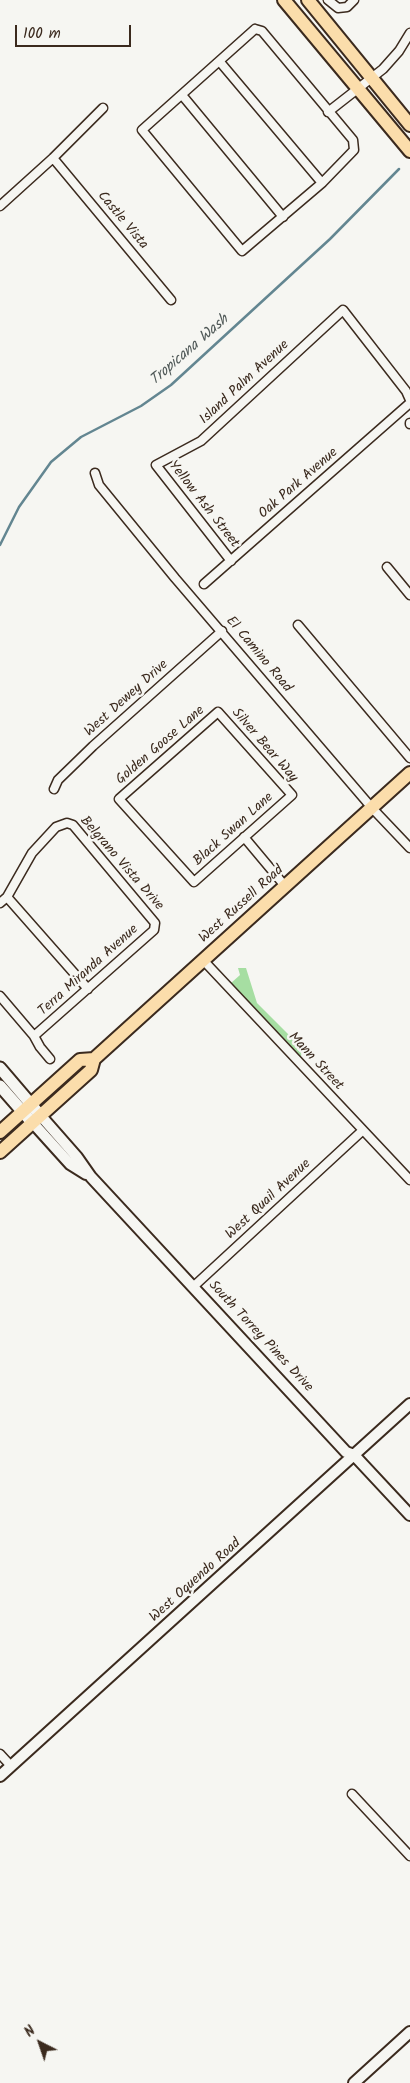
<!DOCTYPE html>
<style>
body{margin:0}
#map{position:relative;width:410px;height:2083px;overflow:hidden;background:#f6f6f2;font-family:Kalam,sans-serif}
canvas{display:block}
.north{position:absolute;left:15px;top:2018px;width:50px;height:50px;-webkit-text-stroke:4px #f6f6f2;paint-order:stroke;rotate:319deg;font-size:14px;font-weight:700;line-height:20px;text-align:center;color:#3b2a1e}
.north::after{content:'';display:block;margin:auto;width:18px;height:22px;background:#3b2a1e;clip-path:polygon(50% 0,100% 100%,50% 72%,0 100%)}
.scale{position:absolute;left:15px;top:25px;width:116px;height:22px;box-sizing:border-box;border:2px solid #3b2a1e;border-top:0;padding-left:6px;font-size:15px;line-height:18px;white-space:nowrap;color:#3b2a1e;-webkit-text-stroke:4px #f6f6f2;paint-order:stroke}
</style>
<div id="map">
<canvas width="410" height="2083"></canvas>
<div class="north">N</div>
<div class="scale">100 m</div>
</div>
<script>
const g = document.querySelector('canvas').getContext('2d');
g.lineJoin = 'round';
function fillPath(path, color) {
  g.fillStyle = color;
  g.fill(path, 'evenodd');
}
function shape(rows) {
  const path = new Path2D();
  for (const r of rows) {
    path.moveTo(r[0], r[1]);
    for (let i = 2; i < r.length; i += 2) path.lineTo(r[i], r[i + 1]);
  }
  return path;
}
function stroke(path, color, width, dash) {
  g.strokeStyle = color;
  g.lineWidth = width;
  g.lineCap = dash ? 'butt' : 'round';
  g.setLineDash(dash || []);
  g.stroke(path);
}
function drawText(font, color, halo, rows, align = 'center') {
  g.font = font + ' Kalam,sans-serif';
  g.lineWidth = 5;
  g.setLineDash([]);
  g.textBaseline = 'middle';
  g.strokeStyle = halo;
  g.fillStyle = color;
  for (const [text, x, y, turn = 0] of rows) {
    g.save();
    g.translate(x, y);
    g.rotate((+turn || 0) * Math.PI / 180);
    g.textAlign = isNaN(turn) ? turn : align;
    if (halo) g.strokeText(text, 0, 0);
    g.fillText(text, 0, 0);
    g.restore();
  }
}
fillPath(shape([
 [238,968,246,968,257,1003,302,1048,301,1057,231,983,240,975]
]), '#a6dea2');
stroke(shape([
 [0,545,19,507,51,462,81,437,141,406,171,385,330,239,399,169]
]), '#638691', 2.5);
const minor = shape([
 [328,0,338,8,347,7,354,0],
 [255,29,262,31,353,140,354,150,322,183,242,251,142,130,255,29],
 [220,62,322,183],
 [182,95,283,217],
 [328,112,383,69,399,51,410,33],
 [53,158,171,300],
 [0,206,53,158,103,108],
 [410,423,410,424],
 [95,473,99,485,175,578,372,808,410,848],
 [231,561,156,465,201,441,343,310,406,391,410,400],
 [387,567,410,595],
 [204,584,410,403],
 [298,625,410,758],
 [218,712,292,795,194,882,119,799,218,712],
 [54,789,58,780,93,746,222,631],
 [244,837,285,886],
 [7,897,88,989],
 [0,903,7,897,32,853,56,827,67,823,73,825,155,923,154,930,34,1036],
 [203,960,410,1180],
 [0,996,34,1036,40,1047,50,1059],
 [193,1287,362,1131],
 [0,1754,11,1766],
 [352,1794,410,1856]
]);
const tertiary = shape([
 [41,1116,77,1157,91,1177,346,1452,354,1455,410,1515],
 [33,1123,70,1164,86,1174],
 [0,1776,410,1404],
 [354,2083,410,2032]
]);
const secondary = shape([
 [0,1068,41,1116],
 [0,1086,29,1119]
]);
const primary = shape([
 [284,0,410,151],
 [308,0,410,125],
 [0,1132,80,1060,94,1059],
 [0,1152,91,1070,94,1059,410,773]
]);
stroke(minor, '#3b2a1e', 11);
stroke(tertiary, '#3b2a1e', 14);
stroke(secondary, '#3b2a1e', 15);
stroke(primary, '#3b2a1e', 16);
stroke(minor, '#f6f6f2', 8);
stroke(tertiary, '#f6f6f2', 10);
stroke(secondary, '#f6f6f2', 11);
stroke(primary, '#fbddab', 12);
drawText('14px', '#3b2a1e', '#f6f6f2', [
 ["Castle Vista",122,221,50],
 ["Island Palm Avenue",245,383,-43],
 ["Oak Park Avenue",299,484,-41],
 ["Yellow Ash Street",203,505,52],
 ["El Camino Road",258,655,50],
 ["West Dewey Drive",127,699,-42],
 ["Golden Goose Lane",161,746,-41],
 ["Silver Bear Way",264,746,49],
 ["Black Swan Lane",234,830,-42],
 ["Belgrano Vista Drive",121,864,49],
 ["West Russell Road",242,905,-42],
 ["Terra Miranda Avenue",89,971,-42],
 ["Mann Street",315,1062,47],
 ["West Quail Avenue",269,1200,-43],
 ["South Torrey Pines Drive",260,1337,47],
 ["West Oquendo Road",196,1581,-42]
]);
drawText('italic 15px', '#4f5857', '#f6f6f2', [
 ["Tropicana Wash",190,351,-41]
]);
</script>
